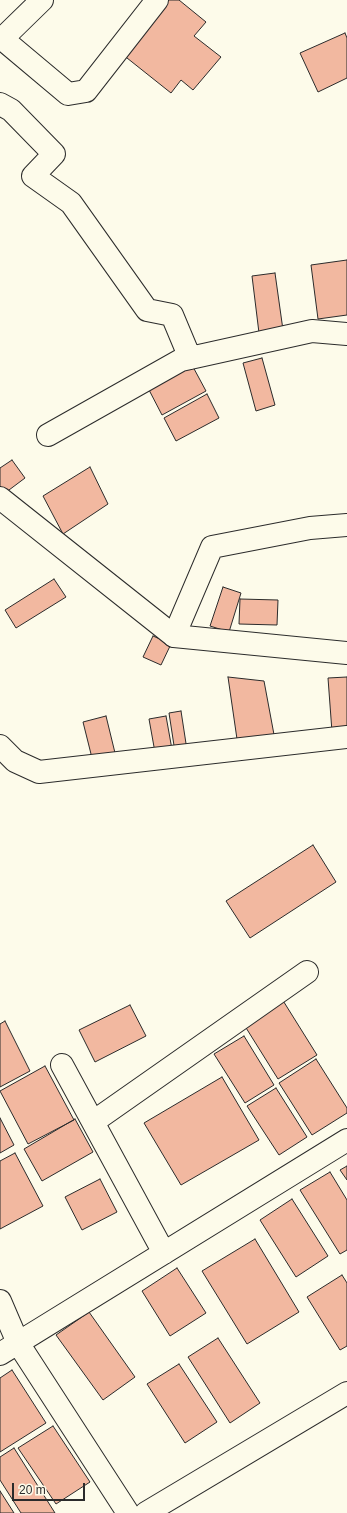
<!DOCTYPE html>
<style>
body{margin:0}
#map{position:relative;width:347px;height:1513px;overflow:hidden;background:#fdfbea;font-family:Helvetica,sans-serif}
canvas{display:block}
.scale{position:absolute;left:12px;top:1483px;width:73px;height:18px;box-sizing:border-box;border:2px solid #2b2b2b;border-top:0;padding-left:5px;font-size:12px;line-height:14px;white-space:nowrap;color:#2b2b2b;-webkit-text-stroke:3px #fdfbea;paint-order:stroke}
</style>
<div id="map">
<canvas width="347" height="1513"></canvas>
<div class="scale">20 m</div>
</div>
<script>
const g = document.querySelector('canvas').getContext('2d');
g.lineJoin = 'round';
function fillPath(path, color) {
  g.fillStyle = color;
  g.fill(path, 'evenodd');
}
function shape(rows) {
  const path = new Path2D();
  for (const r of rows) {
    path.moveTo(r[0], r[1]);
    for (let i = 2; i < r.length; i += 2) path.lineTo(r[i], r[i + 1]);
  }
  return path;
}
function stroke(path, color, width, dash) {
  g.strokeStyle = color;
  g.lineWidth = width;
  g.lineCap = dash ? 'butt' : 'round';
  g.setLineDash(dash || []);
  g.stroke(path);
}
const building = shape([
 [167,0,179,0,206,22,194,36,221,57,193,90,181,80,171,93,122,54,167,0],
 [345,33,347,38,347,78,318,92,300,53,345,33],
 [347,260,347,315,318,319,311,265,347,260],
 [275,273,283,330,259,333,252,276,275,273],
 [262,358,275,405,256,411,243,363,262,358],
 [192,365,206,391,162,415,148,388,192,365],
 [207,394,219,418,176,441,164,418,207,394],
 [12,460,25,478,5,493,0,486,0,468,12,460],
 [90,467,108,504,63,534,43,496,90,467],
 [54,579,66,597,16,628,5,610,54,579],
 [223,587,241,593,229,632,210,626,223,587],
 [240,599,278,600,277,625,239,624,240,599],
 [153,636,171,644,161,665,143,657,153,636],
 [228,677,264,681,275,740,238,746,228,677],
 [347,677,347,731,332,732,328,678,347,677],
 [181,711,187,750,175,752,169,713,181,711],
 [106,716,116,757,93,762,83,722,106,716],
 [166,716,173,755,156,758,149,719,166,716],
 [313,845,336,882,250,938,226,901,313,845],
 [282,999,317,1055,278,1079,243,1023,282,999],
 [130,1005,146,1036,95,1062,79,1030,130,1005],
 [5,1021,30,1071,0,1087,0,1024,5,1021],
 [244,1036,274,1085,245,1103,214,1054,244,1036],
 [316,1059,347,1108,347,1113,312,1135,279,1083,316,1059],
 [45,1066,74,1120,28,1144,0,1091,45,1066],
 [222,1077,259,1140,181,1185,144,1123,222,1077],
 [276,1088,307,1137,279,1155,247,1106,276,1088],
 [0,1118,14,1145,0,1153,0,1118],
 [75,1119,93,1152,42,1181,24,1149,75,1119],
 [15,1153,43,1206,0,1229,0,1161,15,1153],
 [347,1166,347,1180,340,1170,347,1166],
 [330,1172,347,1200,347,1250,340,1254,300,1190,330,1172],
 [100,1179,117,1212,82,1230,65,1197,100,1179],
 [292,1199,328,1256,296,1277,260,1220,292,1199],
 [255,1239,299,1312,247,1344,202,1271,255,1239],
 [177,1268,206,1313,170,1336,142,1291,177,1268],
 [342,1275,347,1283,347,1346,340,1350,307,1297,342,1275],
 [89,1312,135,1377,103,1400,56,1335,89,1312],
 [218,1338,260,1403,230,1423,188,1357,218,1338],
 [179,1364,217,1422,185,1443,147,1384,179,1364],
 [12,1370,46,1423,0,1452,0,1378,12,1370],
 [53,1426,90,1482,56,1504,18,1448,53,1426],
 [14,1448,55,1513,21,1513,0,1480,0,1457,14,1448],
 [0,1491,14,1513,0,1513,0,1491]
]);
fillPath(building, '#f2b8a0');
stroke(building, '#2b2b2b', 1);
const street = shape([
 [0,37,68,94,86,91,157,0],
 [2,39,42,0],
 [0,104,11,110,54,154,33,176,71,203,147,310,172,315,190,358],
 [48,435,181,360,312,331,347,334],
 [174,636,212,547,310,528,347,525],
 [0,746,15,761,39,772,347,737],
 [62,1065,164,1253],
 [93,1122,307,972],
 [0,1301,18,1343,128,1513],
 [0,1354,347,1140],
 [146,1513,347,1393]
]);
const secondary = shape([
 [0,498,174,636,347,653]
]);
stroke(street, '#2b2b2b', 24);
stroke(secondary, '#2b2b2b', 24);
stroke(street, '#fdfbea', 22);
stroke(secondary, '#fdfbea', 22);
</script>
